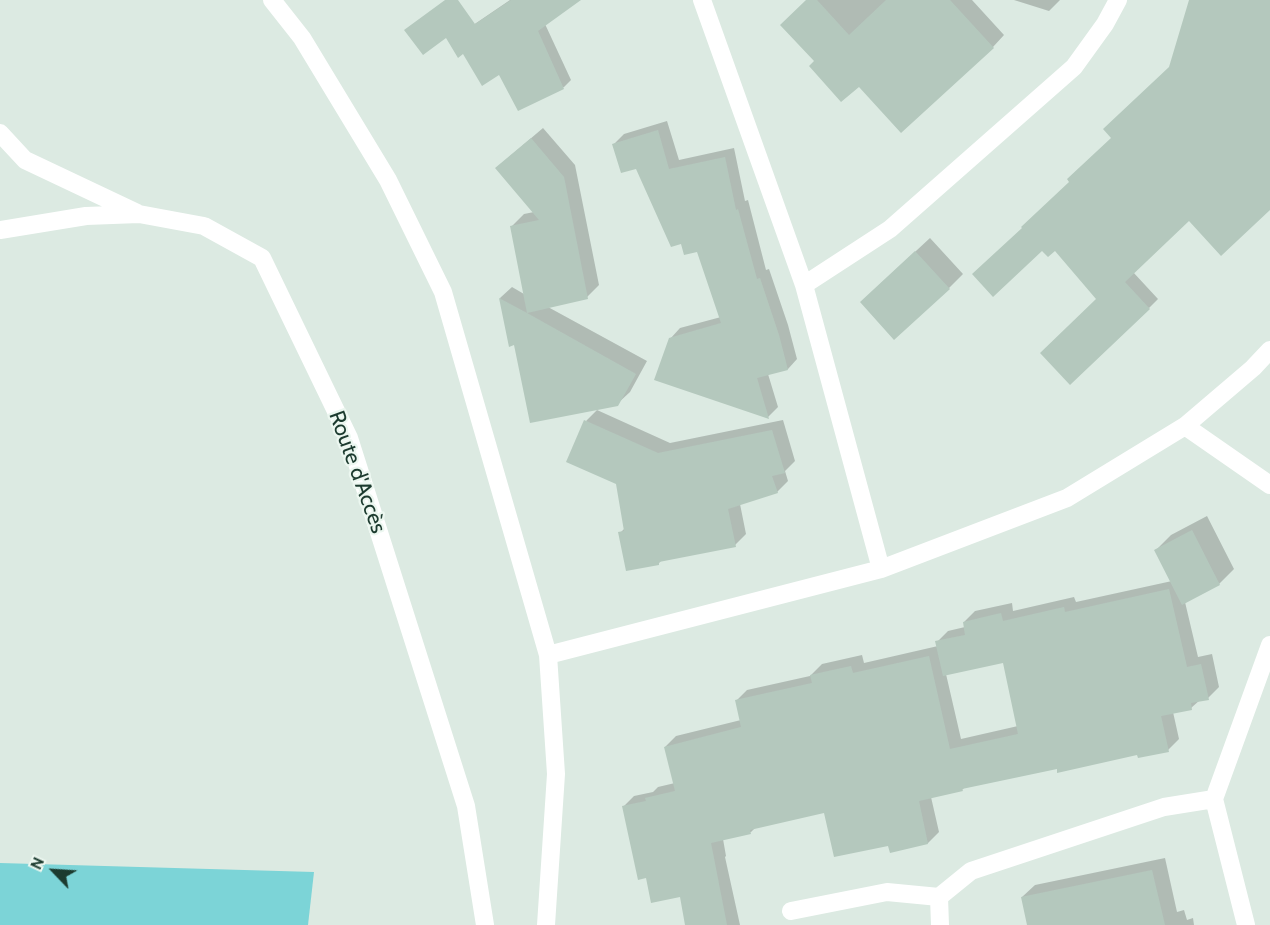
<!DOCTYPE html>
<meta charset="utf-8">
<style>
body{margin:0}
#map{position:relative;width:1270px;height:925px;overflow:hidden;background:#dceae2;font-family:Cabin,sans-serif}
canvas{display:block}
.north{position:absolute;left:24px;top:841px;width:60px;height:60px;-webkit-text-stroke:4px #ecf7f0;paint-order:stroke;rotate:295deg;font-size:16px;font-weight:700;line-height:24px;text-align:center;color:#1c3b2f}
.north::after{content:'';display:block;margin:auto;width:21px;height:27px;background:#1c3b2f;clip-path:polygon(50% 0,100% 100%,50% 72%,0 100%)}
</style>
<div id="map">
<canvas width="1270" height="925"></canvas>
<div class="north">N</div>
</div>
<script>
const g = document.querySelector('canvas').getContext('2d');
g.lineJoin = 'round';
function fillPath(path, color) {
  g.fillStyle = color;
  g.fill(path, 'evenodd');
}
function shape(rows) {
  const path = new Path2D();
  for (const r of rows) {
    path.moveTo(r[0], r[1]);
    for (let i = 2; i < r.length; i += 2) path.lineTo(r[i], r[i + 1]);
  }
  return path;
}
function stroke(path, color, width, dash) {
  g.strokeStyle = color;
  g.lineWidth = width;
  g.lineCap = dash ? 'butt' : 'round';
  g.setLineDash(dash || []);
  g.stroke(path);
}
function drawText(font, color, halo, rows, align = 'center') {
  g.font = font + ' Cabin,sans-serif';
  g.lineWidth = 4.5;
  g.setLineDash([]);
  g.textBaseline = 'middle';
  g.strokeStyle = halo;
  g.fillStyle = color;
  for (const [text, x, y, turn = 0] of rows) {
    g.save();
    g.translate(x, y);
    g.rotate((+turn || 0) * Math.PI / 180);
    g.textAlign = isNaN(turn) ? turn : align;
    if (halo) g.strokeText(text, 0, 0);
    g.fillText(text, 0, 0);
    g.restore();
  }
}
fillPath(shape([
 [0,863,314,872,308,925,0,925]
]), '#7cd4d7');
fillPath(shape([
 [510,0,579,0,545,24,571,80,564,87,518,109,500,73,463,32],
 [808,0,972,0,1004,35,993,47,859,85,815,61],
 [1014,0,1060,0,1049,11],
 [1197,0,1270,0,1270,208,1189,219,1133,272,1158,299,1149,308,1098,299,1071,181,1113,137,1171,67],
 [667,121,679,160,734,148,745,201,748,200,766,270,769,269,788,325,797,359,788,369,768,374,778,407,768,417,656,380,670,339,680,328,721,317,698,250,682,242,637,167,614,144,624,134],
 [543,128,575,165,599,285,587,297,548,307,647,361,630,392,617,404,515,344,510,345,500,298,512,287,524,294,512,226,524,214,534,212,509,157],
 [930,238,963,274,949,288,876,288],
 [597,410,670,443,783,420,795,461,785,471,788,481,777,492,740,504,746,534,735,545,663,559,658,564,620,533,625,528,617,483,586,421],
 [1207,516,1234,569,1219,584,1185,602,1198,657,1212,654,1219,687,1208,698,1200,700,1191,708,1173,712,1179,739,1168,750,1138,753,1058,767,966,786,962,790,931,797,939,832,928,843,889,844,825,811,756,827,751,832,723,839,726,856,725,857,740,925,687,925,681,895,647,876,623,807,634,796,653,792,658,787,675,783,665,747,676,736,741,720,736,701,747,690,810,676,822,664,862,655,864,663,938,646,937,642,948,631,965,627,964,622,975,611,1012,603,1013,611,1074,597,1076,602,1172,581,1156,550,1171,535],
 [1004,661,1018,726,961,739,946,674],
 [1165,858,1177,912,1184,910,1187,920,1193,918,1194,925,1028,925,1022,897,1035,885]
]), '#0003');
fillPath(shape([
 [445,0,458,0,475,24,511,0,581,0,538,31,564,89,518,111,499,75,482,86,463,54,458,58,446,38,423,55,404,30],
 [806,0,817,0,849,35,886,0,950,0,994,48,901,133,859,87,841,102,809,66,814,61,780,25],
 [1189,0,1270,0,1270,210,1221,256,1189,221,1125,282,1150,309,1070,385,1040,353,1096,299,1055,251,1048,257,1042,251,993,297,972,274,1022,228,1021,227,1069,182,1067,179,1111,138,1103,129,1169,67],
 [658,130,669,169,725,157,736,210,738,209,757,279,760,278,779,335,788,370,757,378,769,419,654,380,669,338,721,323,697,252,684,255,681,244,671,247,636,169,621,173,612,144],
 [531,138,564,177,588,299,527,313,636,374,618,406,530,423,514,345,509,347,499,298,527,313,510,226,539,220,495,168],
 [915,251,950,289,894,340,860,302],
 [584,420,658,453,772,430,785,473,772,476,778,493,728,509,736,547,659,562,659,565,626,571,618,532,624,531,616,484,566,462],
 [1192,530,1220,585,1182,605,1154,550],
 [1169,589,1187,667,1201,664,1209,700,1191,703,1192,710,1161,716,1169,752,1138,758,1137,755,1057,773,1057,769,962,789,963,791,919,801,928,844,890,853,888,846,834,857,824,813,750,830,751,834,711,843,727,925,685,925,680,897,651,903,646,878,638,880,622,806,646,801,645,798,675,791,664,747,741,727,735,700,812,683,810,675,851,666,853,673,929,656,950,749,1018,734,1003,663,943,676,935,641,965,635,963,622,1001,613,1003,621,1064,607,1065,612],
 [1152,870,1165,925,1027,925,1021,897]
]), '#b4c8bd');
stroke(shape([
 [272,0,302,38,388,180,443,292,548,655,556,774,546,925],
 [702,0,804,285,881,569],
 [0,133,25,160,137,213],
 [0,230,86,216,139,214,204,226,262,258,349,438,466,806,485,925],
 [804,285,890,229,1074,67,1105,24,1118,0],
 [1185,426,1270,485],
 [548,655,881,569,1067,498,1185,426,1253,368,1270,350],
 [1214,799,1246,925],
 [791,911,887,892,939,897],
 [940,925,939,897,971,871,1164,807,1214,799,1270,645]
]), '#fff', 18);
drawText('22px', '#1c3b2f', '#ecf7f0', [
 ["Route d'Accès",357,472,70]
]);
</script>
